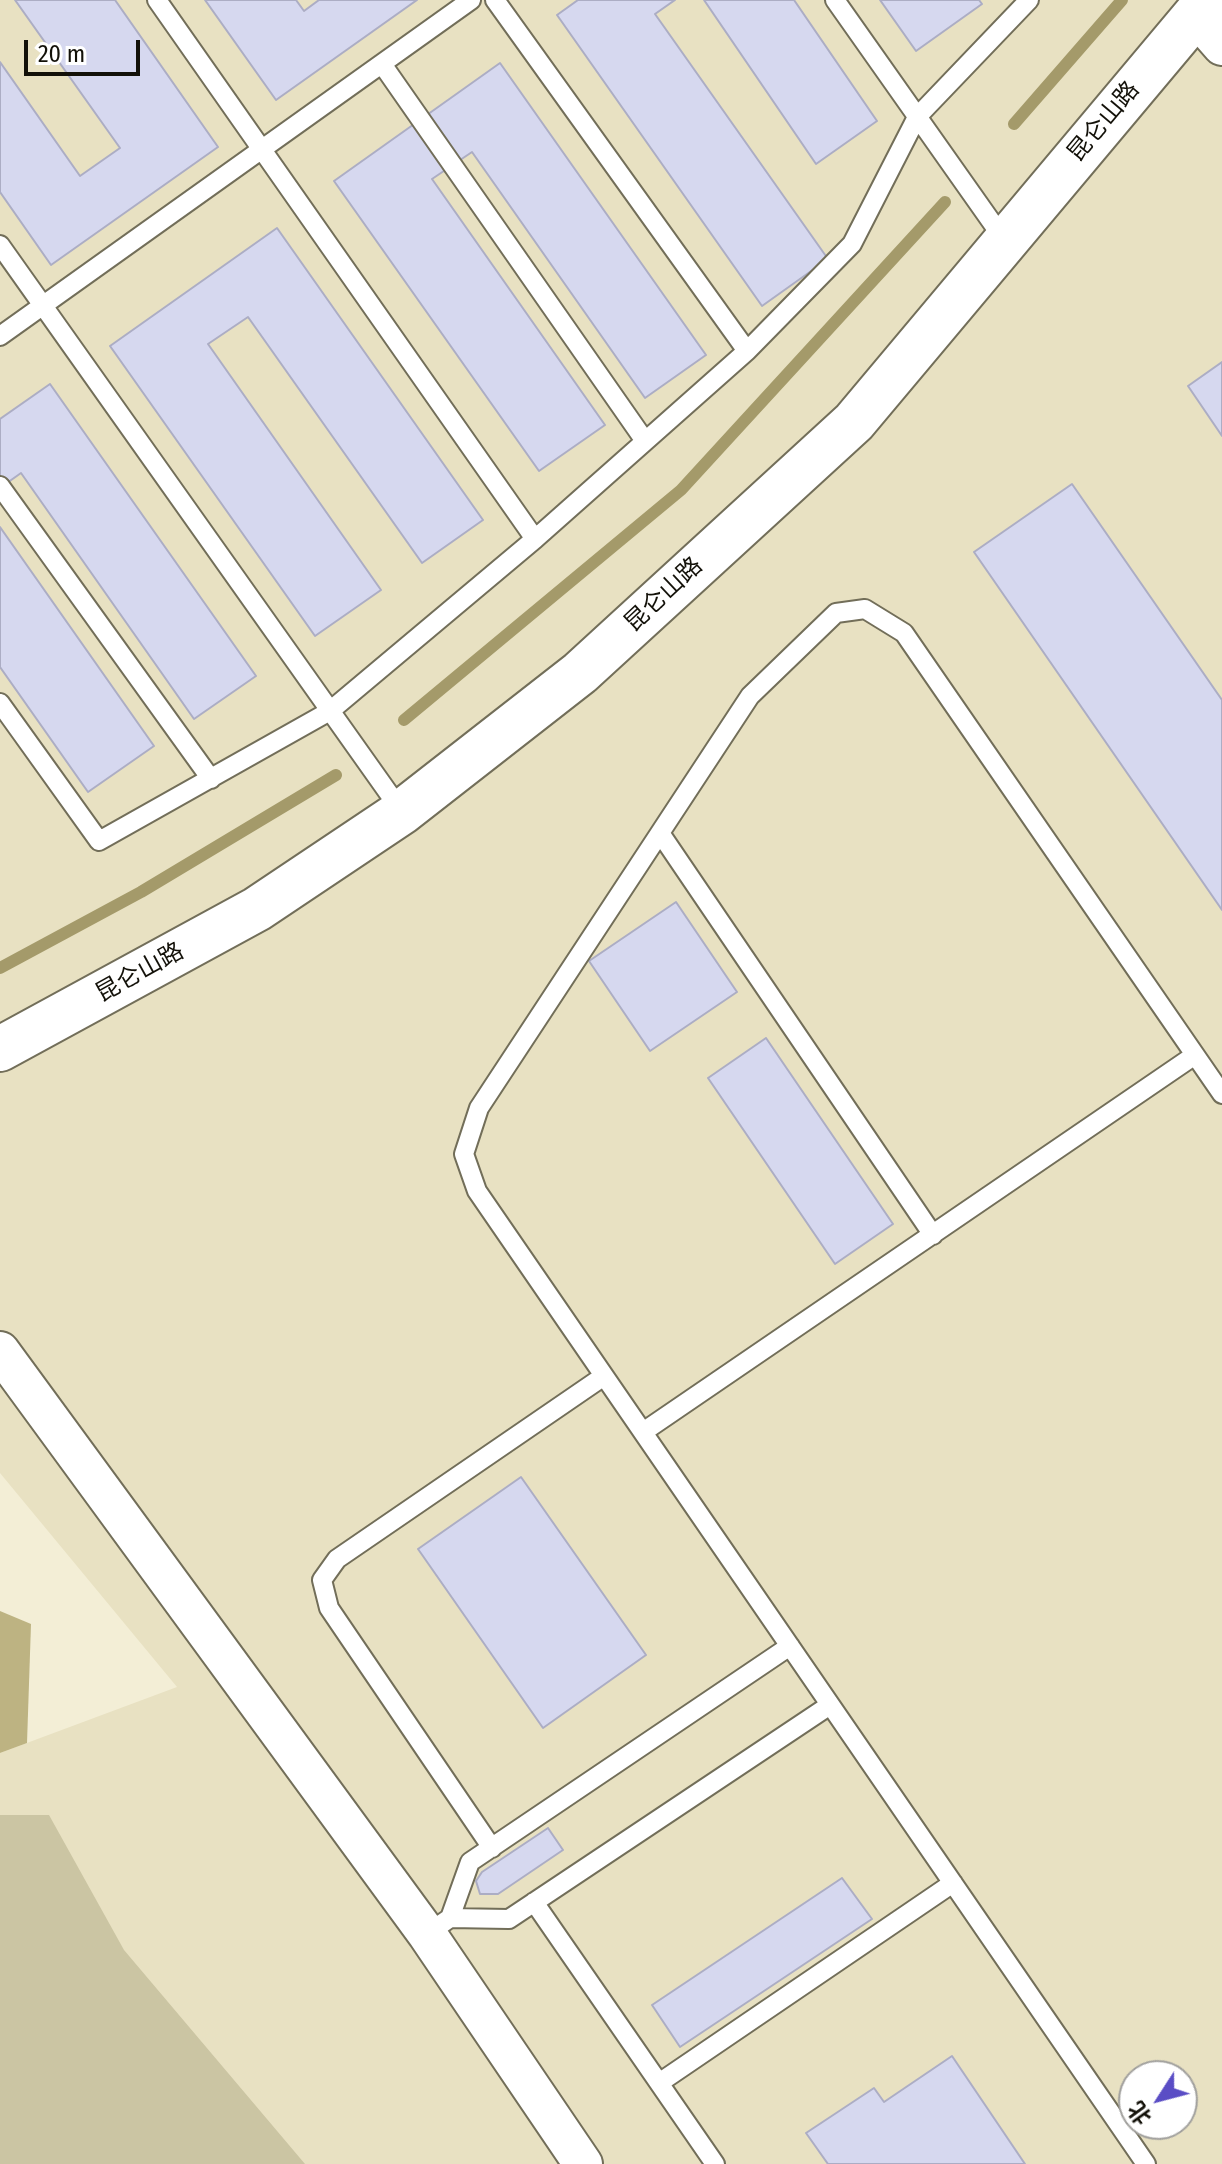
<!DOCTYPE html>
<meta charset="utf-8">
<style>
body{margin:0}
#map{position:relative;width:1222px;height:2164px;overflow:hidden;background:#f3eed6;font-family:"Fira Sans Condensed","Noto Sans SC",sans-serif}
canvas{display:block}
.north{position:absolute;left:1118px;top:2060px;width:80px;height:80px;box-sizing:border-box;background:#fff;border:2px solid #a1a09d;border-radius:50%;rotate:234deg;font-size:22px;font-weight:700;line-height:32px;text-align:center;color:#131109}
.north::after{content:'';display:block;margin:auto;width:28px;height:36px;background:#5a4dc5;clip-path:polygon(50% 0,100% 100%,50% 72%,0 100%)}
.scale{position:absolute;left:24px;top:40px;width:116px;height:36px;box-sizing:border-box;border:4px solid #131109;border-top:0;padding-left:10px;font-size:24px;line-height:28px;white-space:nowrap;color:#131109;-webkit-text-stroke:6px #fff;paint-order:stroke}
</style>
<div id="map">
<canvas width="1222" height="2164"></canvas>
<div class="north">北</div>
<div class="scale">20 m</div>
</div>
<script>
const g = document.querySelector('canvas').getContext('2d');
g.lineJoin = 'round';
function fillPath(path, color) {
  g.fillStyle = color;
  g.fill(path, 'evenodd');
}
function shape(rows) {
  const path = new Path2D();
  for (const r of rows) {
    path.moveTo(r[0], r[1]);
    for (let i = 2; i < r.length; i += 2) path.lineTo(r[i], r[i + 1]);
  }
  return path;
}
function stroke(path, color, width, dash) {
  g.strokeStyle = color;
  g.lineWidth = width;
  g.lineCap = dash ? 'butt' : 'round';
  g.setLineDash(dash || []);
  g.stroke(path);
}
function drawText(font, color, halo, rows, align = 'center') {
  g.font = font + ' "Fira Sans Condensed","Noto Sans SC",sans-serif';
  g.lineWidth = 7;
  g.setLineDash([]);
  g.textBaseline = 'middle';
  g.strokeStyle = halo;
  g.fillStyle = color;
  for (const [text, x, y, turn = 0] of rows) {
    g.save();
    g.translate(x, y);
    g.rotate((+turn || 0) * Math.PI / 180);
    g.textAlign = isNaN(turn) ? turn : align;
    if (halo) g.strokeText(text, 0, 0);
    g.fillText(text, 0, 0);
    g.restore();
  }
}
fillPath(shape([
 [0,0,1222,0,1222,2164,0,2164,0,1753,177,1687,0,1473],
 [1134,2076,1182,2076,1182,2124,1134,2124]
]), '#e8e1c2');
fillPath(shape([
 [0,1815,49,1815,124,1950,305,2164,0,2164]
]), '#cbc5a3');
fillPath(shape([
 [0,1611,31,1624,27,1743,0,1753]
]), '#bdb382');
stroke(shape([
 [1014,124,1122,0],
 [404,720,681,490,945,202],
 [0,968,141,892,336,775]
]), '#a49a6a', 12);
const building = shape([
 [15,0,115,0,218,147,51,265,0,192,0,62,80,176,120,148,15,0],
 [205,0,296,0,304,11,319,0,417,0,276,100,205,0],
 [578,0,675,0,655,14,828,259,762,306,557,15,578,0],
 [704,0,794,0,877,121,816,164,704,0],
 [880,0,979,0,982,4,916,51,880,0],
 [500,63,706,355,645,398,472,152,432,179,605,425,539,471,334,181,500,63],
 [277,228,483,520,422,563,248,317,208,344,381,590,315,636,110,346,277,228],
 [1222,362,1222,436,1188,386,1222,362],
 [50,384,256,676,194,719,21,473,0,488,0,419,50,384],
 [1072,484,1222,700,1222,910,974,552,1072,484],
 [0,527,154,746,88,792,0,667,0,527],
 [676,902,737,992,650,1051,589,961,676,902],
 [766,1038,893,1224,835,1264,708,1078,766,1038],
 [521,1477,646,1655,543,1728,418,1549,521,1477],
 [548,1828,563,1850,498,1894,480,1894,476,1881,482,1872,548,1828],
 [842,1878,872,1919,680,2047,652,2005,842,1878],
 [952,2056,1025,2164,828,2164,806,2133,874,2088,884,2102,952,2056]
]);
fillPath(building, '#d6d8ef');
stroke(building, '#acadc4', 2);
const service = shape([
 [157,0,535,539],
 [495,0,747,351],
 [835,0,1005,241],
 [382,64,645,441],
 [0,245,402,812],
 [0,336,471,0],
 [0,486,211,779],
 [0,703,99,841,330,711,535,539,747,351,852,244,917,117,1029,0],
 [660,833,933,1235],
 [643,1432,1195,1055],
 [492,1848,329,1608,322,1580,337,1559,604,1376],
 [534,1902,715,2164],
 [450,1918,509,1919,830,1705],
 [427,1934,450,1918,470,1862,790,1646],
 [659,2083,953,1883],
 [1146,2164,477,1191,464,1154,479,1108,750,696,836,613,865,609,904,633,1222,1094]
]);
const minor = shape([
 [1194,14,1222,46],
 [0,1351,427,1934,583,2164]
]);
const secondary = shape([
 [0,1049,257,909,402,812,580,673,854,422,1208,0]
]);
stroke(service, '#726e59', 22);
stroke(minor, '#726e59', 42);
stroke(secondary, '#726e59', 48);
stroke(service, '#fff', 18);
stroke(minor, '#fff', 38);
stroke(secondary, '#fff', 44);
drawText('24px', '#131109', '#fff', [
 ["昆仑山路",1104,122,-50],
 ["昆仑山路",664,595,-43],
 ["昆仑山路",140,973,-29]
]);
</script>
